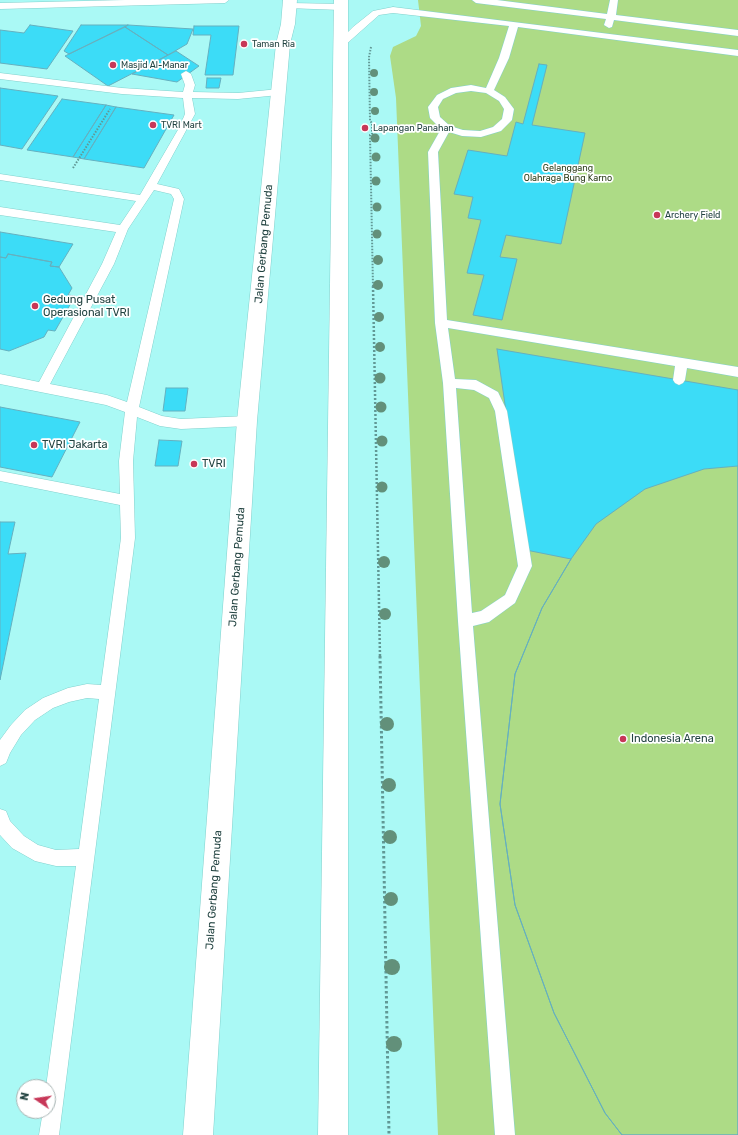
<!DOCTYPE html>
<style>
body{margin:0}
#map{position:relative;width:738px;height:1135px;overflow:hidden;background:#aaf9f5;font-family:Rubik,sans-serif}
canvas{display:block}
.north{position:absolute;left:16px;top:1079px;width:40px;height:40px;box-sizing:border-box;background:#fff;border:1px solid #a7b4b3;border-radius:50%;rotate:283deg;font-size:11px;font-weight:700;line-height:16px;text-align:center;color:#224341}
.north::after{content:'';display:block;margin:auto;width:14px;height:18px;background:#c73758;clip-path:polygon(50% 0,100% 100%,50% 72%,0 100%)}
</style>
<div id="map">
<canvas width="738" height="1135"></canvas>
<div class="north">N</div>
</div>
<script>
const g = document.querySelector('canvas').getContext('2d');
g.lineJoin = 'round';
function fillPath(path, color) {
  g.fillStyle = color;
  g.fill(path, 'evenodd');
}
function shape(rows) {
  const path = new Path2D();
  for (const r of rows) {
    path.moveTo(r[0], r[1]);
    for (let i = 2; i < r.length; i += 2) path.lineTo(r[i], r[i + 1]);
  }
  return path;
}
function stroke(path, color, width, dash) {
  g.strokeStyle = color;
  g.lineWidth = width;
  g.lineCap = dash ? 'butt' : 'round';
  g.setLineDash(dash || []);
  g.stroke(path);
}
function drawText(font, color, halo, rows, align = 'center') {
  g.font = font + ' Rubik,sans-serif';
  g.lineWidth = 3.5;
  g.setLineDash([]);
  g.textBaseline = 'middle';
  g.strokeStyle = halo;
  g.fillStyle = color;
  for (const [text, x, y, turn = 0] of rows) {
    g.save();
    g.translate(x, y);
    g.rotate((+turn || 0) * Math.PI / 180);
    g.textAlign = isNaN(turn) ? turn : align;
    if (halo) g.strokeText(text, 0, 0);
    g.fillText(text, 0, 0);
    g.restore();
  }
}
fillPath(shape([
 [418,0,738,0,738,1135,438,1135,396,98,390,56,393,47,416,36,421,26]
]), '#addb86');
const building = shape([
 [30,25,73,31,47,69,0,63,0,30,24,33,30,25],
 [81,25,128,25,69,54,64,51,81,25],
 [128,25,193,29,187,44,168,55,125,27,128,25],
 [194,26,239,26,233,75,205,75,211,35,193,35,194,26],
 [125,27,168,55,108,86,65,56,125,27],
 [176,51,199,66,177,82,132,74,176,51],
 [539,64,547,65,532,125,585,133,561,244,506,235,500,257,517,259,502,320,473,315,484,275,467,273,481,220,468,218,473,197,454,194,468,150,507,156,516,122,523,124,539,64],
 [207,78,221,78,219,88,206,88,207,78],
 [0,88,58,96,22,149,0,145,0,88],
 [62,99,106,105,73,157,27,150,62,99],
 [106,105,116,107,84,159,73,157,106,105],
 [116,107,174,115,144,168,84,159,116,107],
 [0,232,73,244,59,267,50,266,52,262,8,254,6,258,0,257,0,232],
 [8,254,52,262,50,266,59,267,72,288,68,295,75,296,55,331,48,330,44,337,9,351,0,349,0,257,6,258,8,254],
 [497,349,738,390,738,1135,622,1135,605,1113,554,1013,515,905,500,804,515,674,542,608,571,559,526,550,497,349],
 [166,388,188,388,185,411,163,411,166,388],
 [0,407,80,422,52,477,0,467,0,407],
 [159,440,182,441,178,466,155,466,159,440],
 [738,466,738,1135,622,1135,605,1113,554,1013,515,905,500,804,515,674,542,608,571,559,596,524,645,489,704,469,738,466],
 [0,522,15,522,8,554,26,553,0,680,0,522]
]);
fillPath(building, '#3cdcf7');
stroke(building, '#65b0bf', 1);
const service = shape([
 [125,0,229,0,225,3,0,9,0,3,125,0],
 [472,0,497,0,607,14,610,0,618,0,616,15,738,30,738,36,614,20,612,27,609,28,604,25,606,19,476,3,472,0],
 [290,3,341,4,345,7,341,10,287,8,286,6,290,3],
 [393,7,738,50,738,56,518,27,509,58,494,90,505,97,514,109,512,120,501,131,481,137,462,136,449,132,438,152,447,320,738,367,738,377,687,368,685,380,683,383,679,385,675,383,673,380,675,366,448,328,455,379,476,380,498,392,507,411,532,566,515,603,489,622,473,626,515,1135,495,1135,458,621,443,383,435,323,428,152,441,129,430,118,428,107,437,95,451,88,471,85,486,88,499,58,509,26,393,13,379,15,343,47,340,48,335,45,353,27,373,11,393,7],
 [471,91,486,93,499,101,504,109,502,119,493,127,480,131,463,130,450,126,440,117,438,107,443,99,456,93,471,91],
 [456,388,474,390,489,398,495,411,518,566,505,595,481,611,472,613,456,388],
 [186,71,191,74,195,85,193,92,238,93,279,89,284,92,279,95,238,99,192,98,195,114,157,184,179,189,184,199,139,407,162,416,181,419,247,416,251,418,253,421,251,424,247,426,181,429,160,426,137,417,133,461,135,538,59,1135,39,1135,43,1111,48,1111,48,1087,46,1087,76,866,56,866,35,861,12,848,0,835,0,809,6,811,10,821,24,836,38,845,56,850,79,849,99,699,87,698,69,702,53,708,35,720,21,735,10,753,6,763,0,766,0,740,11,725,25,710,43,698,68,688,87,684,101,685,121,538,120,505,0,481,0,471,120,494,119,461,125,412,106,405,0,384,0,374,39,382,102,264,116,232,0,215,0,207,120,225,136,201,0,180,0,174,140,195,179,128,185,114,183,98,122,94,0,79,0,73,122,88,183,92,185,85,181,74,186,71],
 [154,190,171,194,174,199,127,402,107,395,50,384,114,264,128,229,154,190]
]);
const primary = shape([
 [283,0,297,0,295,24,290,44,257,421,213,1135,183,1135,237,421,276,44,281,24,283,0],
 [334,0,348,0,348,1135,318,1135,334,0]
]);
stroke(service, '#81d0cc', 1);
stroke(primary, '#81d0cc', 1);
stroke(shape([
 [371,47,369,57,370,121,372,123,372,134,370,135,373,287],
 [73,168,110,109]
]), '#619895', 2, [1.5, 1.5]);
stroke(shape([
 [373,286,380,657]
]), '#619895', 2.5, [2, 2]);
stroke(shape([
 [380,656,389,1135]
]), '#619895', 3, [2.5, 2.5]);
fillPath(service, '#fff');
fillPath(primary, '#fff');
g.fillStyle = '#62907a';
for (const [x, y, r] of [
 [374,73,4],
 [374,92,4],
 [375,111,4],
 [375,138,4.5],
 [376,157,4.5],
 [376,181,4.5],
 [377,207,4.5],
 [377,234,4.5],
 [378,260,5],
 [378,285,5],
 [379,317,5],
 [380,347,5],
 [380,378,5.5],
 [381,407,5.5],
 [382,441,5.5],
 [382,487,5.5],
 [384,562,6],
 [385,614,6],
 [387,724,7],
 [389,785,7],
 [390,837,7],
 [391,899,7],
 [392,967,8],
 [394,1044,8]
]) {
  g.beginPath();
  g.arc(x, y, r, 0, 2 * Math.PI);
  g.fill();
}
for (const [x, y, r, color] of [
 [244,44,4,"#c73758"],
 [113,65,4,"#c73758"],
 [153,125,4,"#c73758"],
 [365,128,4,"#c73758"],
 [657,215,4,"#c73758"],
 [35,306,4,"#c73758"],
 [34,445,4,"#c73758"],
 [194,464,4,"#c73758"],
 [623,739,4,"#c73758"]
]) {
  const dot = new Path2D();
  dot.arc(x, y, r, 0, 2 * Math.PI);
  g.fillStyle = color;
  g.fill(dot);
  stroke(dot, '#fff', 1.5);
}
drawText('9px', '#224341', '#fff', [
 ["Taman Ria",252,44],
 ["Masjid Al-Manar",121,65],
 ["TVRI Mart",161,125],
 ["Lapangan Panahan",373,128],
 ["Archery Field",665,215]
], 'left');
drawText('9px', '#283b16', '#fff', [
 ["Gelanggang",568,168],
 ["Olahraga Bung Karno",568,178]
]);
drawText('11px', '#224341', '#fff', [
 ["Jalan Gerbang Pemuda",264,244,-85],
 ["Jalan Gerbang Pemuda",237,567,-86],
 ["Jalan Gerbang Pemuda",214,890,-86]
]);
drawText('11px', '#224341', '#fff', [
 ["Gedung Pusat",43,300],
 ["Operasional TVRI",43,313],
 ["TVRI Jakarta",42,445],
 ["TVRI",202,464],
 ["Indonesia Arena",631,739]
], 'left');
</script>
